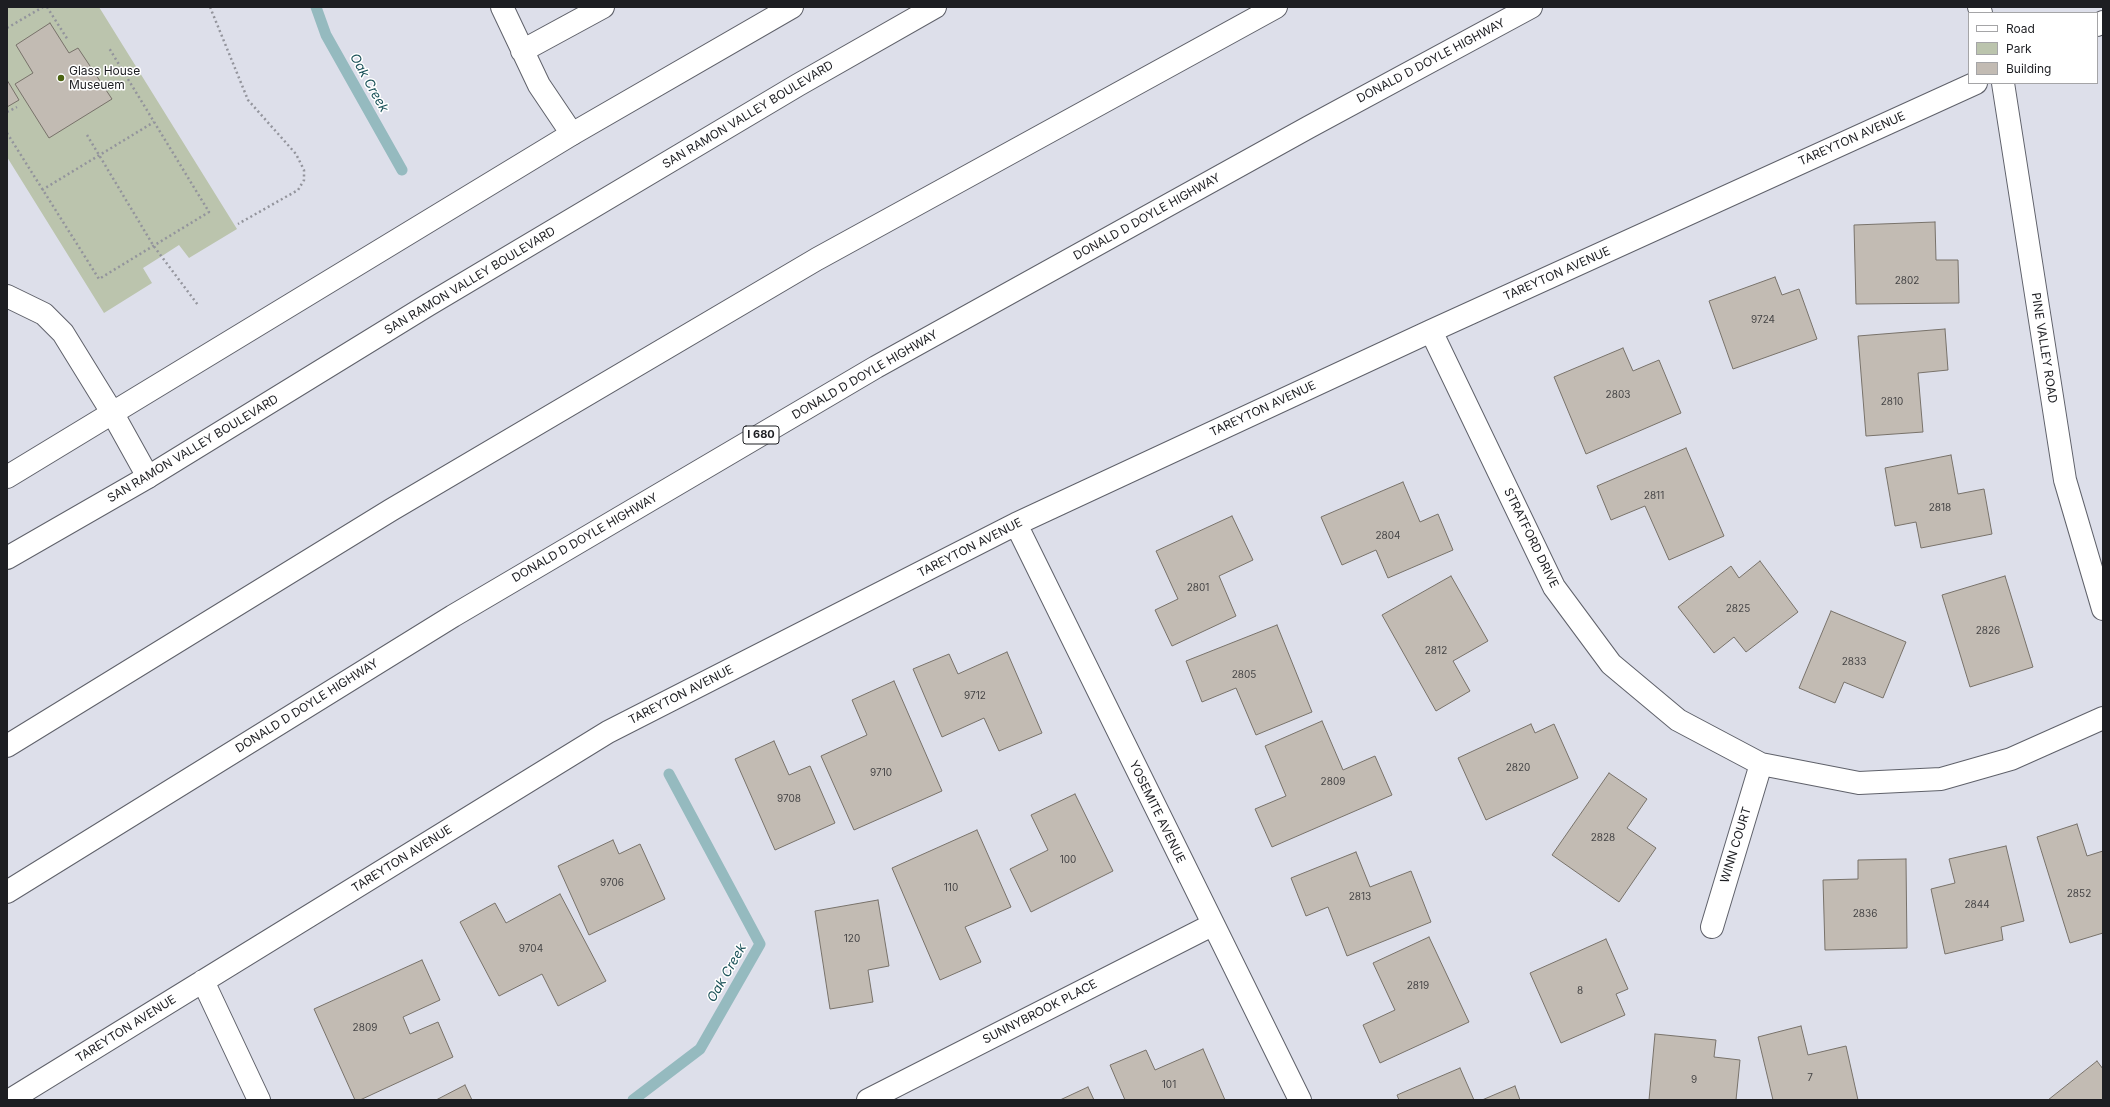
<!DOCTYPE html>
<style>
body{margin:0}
#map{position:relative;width:2110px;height:1107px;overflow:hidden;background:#dddfea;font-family:Inter,sans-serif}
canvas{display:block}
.frame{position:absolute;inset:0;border:8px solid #1d1e22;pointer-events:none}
.legend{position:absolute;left:1968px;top:12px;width:130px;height:72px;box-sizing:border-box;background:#fff;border:1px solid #a5a5a7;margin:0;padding:5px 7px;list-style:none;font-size:12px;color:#1d1e22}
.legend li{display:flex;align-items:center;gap:8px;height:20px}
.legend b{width:20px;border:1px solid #a5a5a7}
</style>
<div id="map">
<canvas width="2110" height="1107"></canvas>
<div class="frame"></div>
<ul class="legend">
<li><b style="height:5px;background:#fff"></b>Road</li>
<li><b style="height:11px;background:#bbc4ad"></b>Park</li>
<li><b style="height:11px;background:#c2bbb3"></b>Building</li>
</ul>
</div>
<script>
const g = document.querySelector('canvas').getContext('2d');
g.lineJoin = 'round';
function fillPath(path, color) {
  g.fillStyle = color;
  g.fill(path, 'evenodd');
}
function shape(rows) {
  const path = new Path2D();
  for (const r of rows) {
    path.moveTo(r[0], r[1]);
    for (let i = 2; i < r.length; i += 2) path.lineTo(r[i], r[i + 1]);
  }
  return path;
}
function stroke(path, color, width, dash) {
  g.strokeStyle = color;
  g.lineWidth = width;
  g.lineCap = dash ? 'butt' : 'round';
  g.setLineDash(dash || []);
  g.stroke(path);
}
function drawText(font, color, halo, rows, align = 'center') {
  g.font = font + ' Inter,sans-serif';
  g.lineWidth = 3;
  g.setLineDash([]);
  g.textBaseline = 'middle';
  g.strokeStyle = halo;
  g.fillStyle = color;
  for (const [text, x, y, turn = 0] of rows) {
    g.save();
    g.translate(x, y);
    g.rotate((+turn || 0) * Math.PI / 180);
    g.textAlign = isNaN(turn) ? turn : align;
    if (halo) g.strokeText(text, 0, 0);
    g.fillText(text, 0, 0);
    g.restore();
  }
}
fillPath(shape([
 [7,7,99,7,237,229,189,258,179,245,162,256,143,268,152,283,104,313,7,157]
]), '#bbc4ad');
stroke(shape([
 [316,7,326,35,402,170],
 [633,1100,700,1049,760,944,669,774]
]), '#95babf', 11);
const building = shape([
 [50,23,69,53,78,48,112,99,49,138,15,84,33,73,16,45,50,23],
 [7,80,19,100,7,107,7,80],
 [1935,222,1936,260,1958,260,1959,303,1856,304,1854,225,1935,222],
 [1775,277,1782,295,1799,289,1817,339,1733,369,1709,301,1775,277],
 [1945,329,1948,370,1918,373,1923,432,1866,436,1858,336,1945,329],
 [1623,348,1633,371,1659,360,1681,413,1586,454,1554,377,1623,348],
 [1686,448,1724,536,1669,560,1645,506,1611,520,1597,486,1686,448],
 [1951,455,1958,494,1984,489,1992,534,1921,548,1916,522,1895,526,1885,468,1951,455],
 [1403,482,1420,522,1438,514,1453,550,1388,578,1376,550,1342,565,1321,517,1403,482],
 [1232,516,1253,560,1219,576,1236,616,1172,646,1155,610,1178,599,1156,551,1232,516],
 [1760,561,1798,612,1746,652,1734,637,1714,653,1678,607,1731,566,1739,578,1760,561],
 [1451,576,1488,641,1453,661,1470,691,1436,711,1382,615,1451,576],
 [2005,576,2033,667,1970,687,1942,595,2005,576],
 [1831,611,1906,642,1883,698,1844,682,1835,703,1799,688,1831,611],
 [1277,625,1312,712,1256,735,1236,688,1202,702,1186,661,1277,625],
 [1007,652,1042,733,999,751,984,718,942,737,913,669,949,654,958,674,1007,652],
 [894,681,942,791,854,830,821,756,867,735,852,700,894,681],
 [1322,721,1343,770,1375,756,1392,795,1272,847,1255,809,1286,796,1265,746,1322,721],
 [1531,724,1535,733,1554,724,1578,778,1486,820,1458,758,1531,724],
 [774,741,789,775,810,766,835,823,775,850,735,759,774,741],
 [1609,773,1647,799,1627,828,1656,848,1619,902,1552,855,1609,773],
 [1075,794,1113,871,1031,912,1010,869,1048,850,1031,815,1075,794],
 [2077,824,2087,856,2103,851,2103,933,2070,943,2037,837,2077,824],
 [977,830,1011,907,965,927,981,962,940,980,892,868,977,830],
 [613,840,619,854,640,844,665,899,589,935,558,866,613,840],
 [2006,846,2024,921,2001,927,2003,940,1945,954,1931,889,1955,883,1949,859,2006,846],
 [1356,852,1370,887,1411,871,1431,922,1347,956,1328,907,1306,916,1291,878,1356,852],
 [1906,859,1907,948,1825,950,1823,880,1858,879,1858,860,1906,859],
 [560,894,606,981,558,1006,542,974,499,996,460,922,495,903,506,923,560,894],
 [878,900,889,966,868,970,873,1002,830,1009,815,911,878,900],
 [1429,937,1469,1022,1380,1063,1363,1025,1395,1010,1373,963,1429,937],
 [1606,939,1628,989,1616,994,1625,1015,1561,1043,1530,973,1606,939],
 [422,960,440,1000,403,1017,410,1034,438,1022,453,1057,360,1100,355,1100,314,1009,422,960],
 [1801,1026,1808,1055,1846,1046,1858,1100,1773,1100,1758,1037,1801,1026],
 [1655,1034,1716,1040,1714,1057,1740,1060,1736,1100,1649,1100,1655,1034],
 [1203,1049,1225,1100,1125,1100,1110,1065,1146,1050,1155,1070,1203,1049],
 [2097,1061,2103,1069,2103,1100,2048,1100,2097,1061],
 [1460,1068,1474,1100,1399,1100,1397,1095,1460,1068],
 [465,1085,472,1100,436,1100,465,1085],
 [1515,1086,1520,1100,1482,1100,1515,1086],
 [1088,1087,1094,1100,1060,1100,1088,1087]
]);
fillPath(building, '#c2bbb3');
stroke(building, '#78726a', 1);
const minor = shape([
 [502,7,539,85,572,134],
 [1979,7,1981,13],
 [2097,25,2103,22],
 [522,51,603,7],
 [2003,83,2065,480,2103,609],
 [7,296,44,314,63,333,113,414,148,477],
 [1431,331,1554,587,1611,664,1678,720,1761,764,1859,783,1941,779,2011,759,2103,718],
 [1016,524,1300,1100],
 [1712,927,1761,764],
 [203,981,259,1100],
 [10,1100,608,732,1016,524,1431,331,1976,83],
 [868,1100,1212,925]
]);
const major = shape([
 [7,477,572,134,792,7],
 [7,558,148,477,428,305,798,85,935,7]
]);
const highway = shape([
 [7,746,391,510,817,259,1276,7],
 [7,892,453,616,876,367,1309,127,1531,7]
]);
stroke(minor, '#5f616a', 24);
stroke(major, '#5f616a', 24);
stroke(highway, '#5f616a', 24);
stroke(shape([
 [47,7,68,40],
 [210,7,248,100,296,154,304,170,304,180,298,190,238,224],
 [7,28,43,7],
 [7,112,17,107],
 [7,133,99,279,209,212,109,48],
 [87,135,153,245,198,305],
 [42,190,154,122]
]), '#93949c', 2.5, [2, 3]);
stroke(minor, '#fff', 22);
stroke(major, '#fff', 22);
stroke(highway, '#fff', 22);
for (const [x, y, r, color] of [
 [61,78,4,"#4b6311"]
]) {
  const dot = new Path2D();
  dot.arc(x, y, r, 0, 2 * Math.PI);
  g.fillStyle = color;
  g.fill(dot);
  stroke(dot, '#fff', 1.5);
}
drawText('10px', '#464546', null, [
 ["2802",1907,281],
 ["9724",1763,320],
 ["2803",1618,395],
 ["2810",1892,402],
 ["2811",1654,496],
 ["2818",1940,508],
 ["2804",1388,536],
 ["2801",1198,588],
 ["2825",1738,609],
 ["2826",1988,631],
 ["2812",1436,651],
 ["2833",1854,662],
 ["2805",1244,675],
 ["9712",975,696],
 ["2820",1518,768],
 ["9710",881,773],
 ["2809",1333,782],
 ["9708",789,799],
 ["2828",1603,838],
 ["100",1068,860],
 ["9706",612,883],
 ["110",951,888],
 ["2852",2079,894],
 ["2813",1360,897],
 ["2844",1977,905],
 ["2836",1865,914],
 ["120",852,939],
 ["9704",531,949],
 ["2819",1418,986],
 ["8",1580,991],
 ["2809",365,1028],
 ["7",1810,1078],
 ["9",1694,1080],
 ["101",1169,1085]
]);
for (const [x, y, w] of [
 [761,435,36]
]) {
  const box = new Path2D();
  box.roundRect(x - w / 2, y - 9, w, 18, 3);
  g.fillStyle = '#fff';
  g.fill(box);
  stroke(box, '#1d1e22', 1);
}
drawText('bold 11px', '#1d1e22', null, [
 ["I 680",761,435]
]);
drawText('12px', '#1d1e22', '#fff', [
 ["DONALD D DOYLE HIGHWAY",1431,61,-28],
 ["SAN RAMON VALLEY BOULEVARD",748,115,-31],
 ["TAREYTON AVENUE",1852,139,-24],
 ["DONALD D DOYLE HIGHWAY",1147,217,-29],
 ["TAREYTON AVENUE",1557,274,-24],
 ["SAN RAMON VALLEY BOULEVARD",470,281,-31],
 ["PINE VALLEY ROAD",2044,348,81],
 ["DONALD D DOYLE HIGHWAY",865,375,-30],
 ["TAREYTON AVENUE",1263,409,-25],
 ["SAN RAMON VALLEY BOULEVARD",193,449,-31],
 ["DONALD D DOYLE HIGHWAY",585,538,-30],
 ["STRATFORD DRIVE",1531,538,64],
 ["TAREYTON AVENUE",970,548,-27],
 ["TAREYTON AVENUE",681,695,-27],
 ["DONALD D DOYLE HIGHWAY",307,706,-32],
 ["YOSEMITE AVENUE",1157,812,64],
 ["WINN COURT",1736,845,-73],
 ["TAREYTON AVENUE",402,859,-32],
 ["SUNNYBROOK PLACE",1040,1012,-27],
 ["TAREYTON AVENUE",126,1029,-32]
]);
drawText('12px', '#1d1e22', '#fff', [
 ["Glass House",69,71],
 ["Museuem",69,85]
], 'left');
drawText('italic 13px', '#1c5259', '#fff', [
 ["Oak Creek",369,83,61],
 ["Oak Creek",727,973,-60]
]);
</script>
